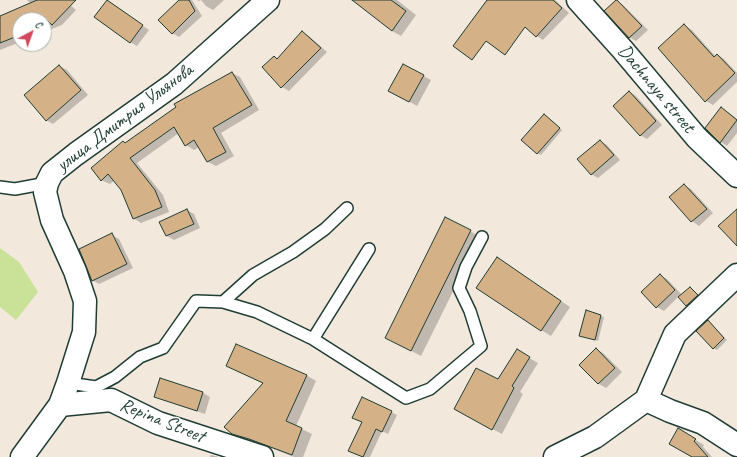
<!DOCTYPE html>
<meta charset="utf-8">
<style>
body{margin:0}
#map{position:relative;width:737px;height:457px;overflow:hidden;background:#f2e8db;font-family:Caveat,sans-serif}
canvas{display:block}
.north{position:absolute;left:12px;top:12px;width:40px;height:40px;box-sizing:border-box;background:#fff;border:1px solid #a5b1ae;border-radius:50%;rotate:41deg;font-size:11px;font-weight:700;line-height:16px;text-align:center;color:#1f3d34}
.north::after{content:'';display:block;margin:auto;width:14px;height:18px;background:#d1495b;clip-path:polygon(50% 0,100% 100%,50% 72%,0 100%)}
</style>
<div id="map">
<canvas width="737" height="457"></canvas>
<div class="north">С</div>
</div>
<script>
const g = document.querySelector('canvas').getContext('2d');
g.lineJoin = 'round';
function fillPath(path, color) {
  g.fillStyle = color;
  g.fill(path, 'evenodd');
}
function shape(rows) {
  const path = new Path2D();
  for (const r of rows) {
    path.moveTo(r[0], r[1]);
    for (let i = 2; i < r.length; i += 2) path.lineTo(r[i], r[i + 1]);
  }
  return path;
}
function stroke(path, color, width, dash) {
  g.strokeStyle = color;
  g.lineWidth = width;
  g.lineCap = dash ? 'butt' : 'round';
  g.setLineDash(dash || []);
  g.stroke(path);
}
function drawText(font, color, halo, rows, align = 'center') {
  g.font = font + ' Caveat,sans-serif';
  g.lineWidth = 3;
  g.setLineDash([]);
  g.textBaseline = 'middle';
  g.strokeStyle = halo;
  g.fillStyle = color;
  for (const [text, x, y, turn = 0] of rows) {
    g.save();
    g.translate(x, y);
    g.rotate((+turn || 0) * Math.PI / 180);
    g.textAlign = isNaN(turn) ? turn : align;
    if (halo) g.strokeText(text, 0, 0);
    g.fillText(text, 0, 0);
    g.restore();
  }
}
fillPath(shape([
 [0,248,19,262,38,292,16,320,0,307]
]), '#cae298');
fillPath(shape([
 [27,0,65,0,76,10,62,25,44,32,44,20,20,20,20,42,0,50,0,17,31,4],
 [180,0,192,0,202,16,179,37,172,33],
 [197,0,224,0,213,10,206,6,201,0,199,1],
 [353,0,397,0,416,15,401,36,392,31],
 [540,0,555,0,569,13,543,40,537,36],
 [107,1,149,30,137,46,130,42],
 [616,1,623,5,648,30,636,41,629,37],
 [685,26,692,30,716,57,718,55,724,59,737,73,737,82,713,105,706,101],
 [302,32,309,36,327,52,289,91,282,87,278,60],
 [403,65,431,80,417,106,389,90],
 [60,66,67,70,88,95,53,124,46,120],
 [232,73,240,77,259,110,221,133,234,156,216,166,208,162,199,147,194,150,186,145,179,133,137,163,163,195,169,212,141,223,133,218,122,189,115,180,110,184,101,180,126,144],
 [630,92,636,96,662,125,647,139,640,135],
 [728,112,737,119,737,133,727,146,721,142],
 [547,117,562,130,541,155,537,153],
 [600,141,607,145,620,160,598,178,591,174],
 [684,185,691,189,713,213,699,226,692,221,670,197],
 [187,210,194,214,200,228,174,240,167,236,161,222],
 [470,231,480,237,421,356,396,343],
 [112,235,119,239,133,268,99,284,92,280],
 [507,265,570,307,551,336,541,330],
 [660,275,667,279,682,295,690,288,700,298,690,307,679,296,664,311,657,307,642,292],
 [586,312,604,317,598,341,584,337],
 [708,321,727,340,717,350,713,348],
 [596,349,603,353,622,372,606,388,599,384,580,365],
 [517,351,538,363,520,392,523,394,502,434,464,414,499,381],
 [227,366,306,375,316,381,296,426,312,434,303,457,294,457,261,444,243,439,232,433,264,384],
 [161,380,203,393,210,397,205,414,163,400,156,396],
 [391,412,397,415,388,434,382,431,370,457,363,457,355,454,363,422],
 [679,430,704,445,703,447,712,457,694,457],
 [211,455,219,457,210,457]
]), '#0003');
const building = shape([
 [37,0,76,0,52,25,47,20,20,20,20,35,0,43,0,16,37,0],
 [107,0,143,25,130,43,94,17,107,0],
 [179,0,189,0,195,11,172,34,158,20,179,0],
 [352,0,391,0,406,11,392,31,352,0],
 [487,0,553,0,562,8,536,37,525,27,505,55,486,41,472,60,453,46,487,0],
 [616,0,617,0,642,26,629,38,604,11,616,0],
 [684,24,714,57,717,54,735,73,705,102,658,48,684,24],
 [302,31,321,48,281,88,262,67,274,56,277,59,302,31],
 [403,64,424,75,409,102,388,91,403,64],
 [59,65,81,90,46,121,24,95,59,65],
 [232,72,252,105,213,128,226,152,207,162,194,140,185,146,174,127,130,158,155,190,162,207,133,219,121,190,108,174,101,181,91,168,123,141,125,143,176,107,174,104,232,72],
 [629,91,656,121,640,136,613,106,629,91],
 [721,107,737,120,720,143,705,128,721,107],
 [544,114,560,128,537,154,521,140,544,114],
 [600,140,614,155,591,175,577,159,600,140],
 [684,184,707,209,691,222,669,197,684,184],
 [187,209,194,224,166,236,159,222,187,209],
 [737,209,737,246,718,226,737,209],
 [445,217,471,230,411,351,385,338,445,217],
 [112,233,127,264,92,281,79,249,112,233],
 [497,257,561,301,541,331,476,288,497,257],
 [660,274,675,290,656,308,641,292,660,274],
 [690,287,698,295,686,306,678,297,690,287],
 [586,310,601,315,595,340,579,336,586,310],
 [708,320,724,338,713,349,696,331,708,320],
 [236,344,307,375,286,421,302,428,292,455,249,439,232,434,224,427,263,383,226,366,236,344],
 [596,348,615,368,598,384,579,365,596,348],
 [517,349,530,357,512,386,514,388,492,430,454,409,476,368,498,379,517,349],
 [160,378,203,392,197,411,154,397,160,378],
 [362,397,392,411,382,432,376,429,363,457,348,451,362,422,352,418,362,397],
 [678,428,696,439,694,441,708,457,692,457,669,444,678,428]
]);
fillPath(building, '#d4b186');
stroke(building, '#1f3d34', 1);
const lane = shape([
 [0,187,15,189,47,183],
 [223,302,257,312,313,339,369,249],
 [313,339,406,398,430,389,481,346,470,311,459,288,466,267,482,237],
 [68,383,96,387,115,377,140,357,163,348,196,301,223,302,253,275,293,252,325,229,347,208]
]);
const street = shape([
 [578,0,622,49,697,138,737,176],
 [646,400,675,334,737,275],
 [646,400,670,411,703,423,737,445],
 [60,405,111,400,158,423,262,457],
 [555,457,595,437,646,400]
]);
const secondary = shape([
 [22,457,60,405,68,383,84,332,85,301,75,271,52,220,45,192,47,183,52,173,76,154,174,84,268,0]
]);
stroke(lane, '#1f3d34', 14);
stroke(street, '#1f3d34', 25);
stroke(secondary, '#1f3d34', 25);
stroke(lane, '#fff', 11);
stroke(street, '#fff', 22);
stroke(secondary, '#fff', 22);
drawText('19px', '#1f3d34', '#fff', [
 ["Dachnaya street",656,89,50],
 ["улица Дмитрия Ульянова",125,118,-37],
 ["Repina Street",162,421,22]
]);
</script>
